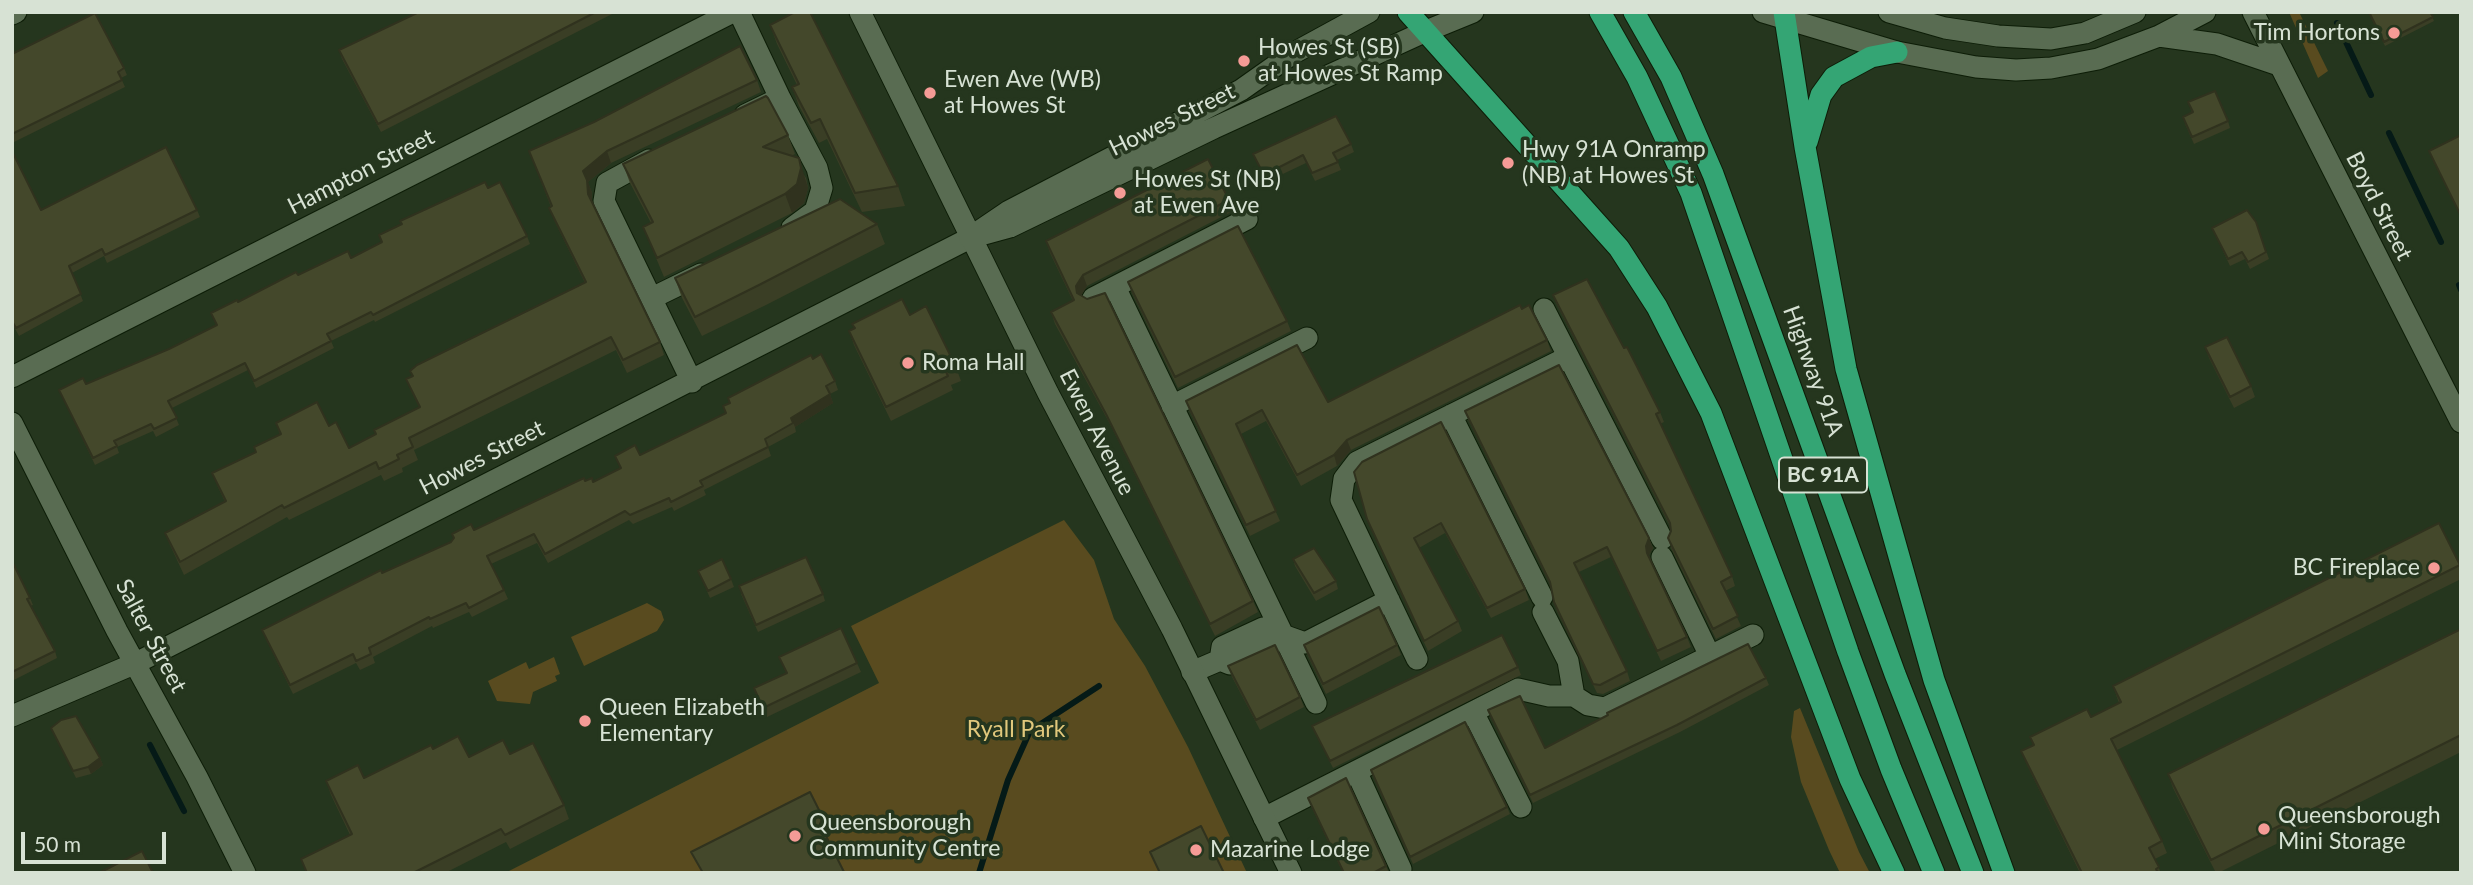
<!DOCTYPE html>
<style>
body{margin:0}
#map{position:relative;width:2473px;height:885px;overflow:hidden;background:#25361e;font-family:Lato,sans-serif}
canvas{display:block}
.frame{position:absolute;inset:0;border:14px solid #d7e2d4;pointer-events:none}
.scale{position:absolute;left:21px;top:832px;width:145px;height:32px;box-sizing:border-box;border:4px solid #d7e2d4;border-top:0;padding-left:9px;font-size:21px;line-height:24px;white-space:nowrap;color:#d7e2d4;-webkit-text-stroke:5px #25361e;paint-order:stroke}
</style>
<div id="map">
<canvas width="2473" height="885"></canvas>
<div class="frame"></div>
<div class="scale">50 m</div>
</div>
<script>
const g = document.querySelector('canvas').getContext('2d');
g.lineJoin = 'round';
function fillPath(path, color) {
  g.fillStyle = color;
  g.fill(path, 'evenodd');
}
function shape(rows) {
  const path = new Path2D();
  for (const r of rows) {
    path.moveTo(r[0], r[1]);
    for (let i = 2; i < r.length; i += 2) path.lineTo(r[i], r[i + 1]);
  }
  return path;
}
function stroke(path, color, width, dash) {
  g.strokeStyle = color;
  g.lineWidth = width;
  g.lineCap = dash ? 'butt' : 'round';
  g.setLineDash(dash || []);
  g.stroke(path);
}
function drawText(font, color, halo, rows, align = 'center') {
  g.font = font + ' Lato,sans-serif';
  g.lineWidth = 7;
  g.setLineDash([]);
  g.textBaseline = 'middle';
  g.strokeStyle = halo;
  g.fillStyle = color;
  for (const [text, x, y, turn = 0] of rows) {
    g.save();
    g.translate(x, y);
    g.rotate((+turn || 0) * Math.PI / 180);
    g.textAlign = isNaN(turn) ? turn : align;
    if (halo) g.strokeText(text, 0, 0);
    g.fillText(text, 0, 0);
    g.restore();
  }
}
fillPath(shape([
 [2289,12,2299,12,2328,71,2318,78],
 [1064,520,1094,560,1114,619,1145,666,1188,747,1247,873,505,873,879,683,851,626],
 [647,603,661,611,664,620,657,631,584,666,571,637],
 [554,657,560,674,555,676,557,681,533,692,530,704,497,701,488,681,526,662,529,669],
 [1800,708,1859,852,1870,873,1840,873,1829,850,1801,782,1791,737,1794,711]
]), '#594b1f');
stroke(shape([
 [2337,23,2371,95],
 [2389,133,2441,242],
 [2459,285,2461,290],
 [150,745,184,811],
 [979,873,1008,780,1030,731,1099,686]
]), '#051a17', 6);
const minor = shape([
 [739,12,780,98,745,115],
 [12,14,16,12],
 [780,98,817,168,822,188,815,211,792,228],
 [649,160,607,183,604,201,692,382],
 [1115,287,1316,703],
 [652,298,701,274],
 [1093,298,1247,219],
 [1544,309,1662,539],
 [12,377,733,12],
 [1172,406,1307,338],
 [1451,415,1542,597],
 [12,423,117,631,197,777,245,873],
 [1662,557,1710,656],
 [1543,612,1568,661,1574,696],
 [1417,659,1341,500,1344,479,1357,462,1568,357],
 [1220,660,1222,647,1263,628,1305,643,1389,600],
 [1192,672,1220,660,1230,664,1272,644,1275,630],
 [1473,712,1521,807],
 [12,716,136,663,970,238],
 [1357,773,1401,869],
 [1264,818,1518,689,1549,696,1574,696,1588,705,1605,708,1753,635]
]);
const tertiary = shape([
 [860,12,1048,393,1172,629,1291,873],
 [981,230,1009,211,1241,90,1292,54,1369,12],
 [970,238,1010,227,1214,128,1424,32]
]);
const secondary = shape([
 [1763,12,1897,52,1976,67,2016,70,2051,68,2098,59,2159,36,2205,12],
 [1889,12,1945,28,1998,36,2051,39,2085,33,2135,12],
 [2253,12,2461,422],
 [1424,32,1473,12],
 [2159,36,2217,44,2279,65]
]);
const motorway = shape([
 [1408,12,1619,248,1657,307,1711,413,1850,779,1894,873],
 [1600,12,1637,77,1691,193,1848,652,1891,769,1934,873],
 [1634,12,1671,77,1713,174,1895,674,1973,873],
 [1784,12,1805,147,1846,369,1934,680,2004,873],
 [1807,142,1821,95,1834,77,1871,57,1897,52]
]);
stroke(minor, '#0d1d07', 23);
stroke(tertiary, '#0d1d07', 23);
stroke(secondary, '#0d1d07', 23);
stroke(motorway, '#0d1d07', 23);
stroke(minor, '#596c52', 21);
stroke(tertiary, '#596c52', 21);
stroke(secondary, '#596c52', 21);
stroke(motorway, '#34a574', 21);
fillPath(shape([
 [419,12,616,12,381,132,342,59,339,50],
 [2368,12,2430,12,2434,21,2385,46],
 [770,25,898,186,905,206,862,212,827,139,819,143,799,106,792,87,797,85,777,44],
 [12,54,124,68,127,75,121,78,125,87,12,143],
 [757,80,761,92,611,163,588,182,592,193,592,204,660,342,664,355,627,373,616,350,414,450,418,460,402,468,403,472,384,481,381,475,289,520,287,517,184,575,170,545,165,533,225,502,217,485,212,473,256,452,280,435,276,423,329,426,349,448,375,435,419,407,411,391,406,379,412,376,410,371,585,283,554,220,549,208,551,207,529,151],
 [2188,102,2228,121,2230,128,2194,144,2185,124,2192,113],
 [788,135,795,154,791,156,806,178,808,188,804,203,792,213,664,277,643,227,651,223,630,183,623,164],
 [1351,144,1354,152,1337,160,1341,170,1315,181,1306,163,1266,182,1253,154],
 [12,151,41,210,197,210,200,217,107,263,104,256,72,273,83,301,19,336,12,323],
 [488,188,527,236,530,244,375,322,374,320,331,341,334,348,256,388,248,370,172,408,179,425,156,437,153,431,117,447,119,453,95,465,59,390,86,384,169,349,216,325,211,313,298,275,351,258,381,242,379,235],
 [1229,200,1233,211,1087,286,1081,295,1253,601,1258,612,1215,636,1111,426,1055,324,1051,312,1073,301,1050,253,1046,241],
 [2256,222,2269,259,2250,269,2245,259,2230,266,2212,228],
 [877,224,885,244,766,305,702,336,682,298,675,278],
 [1128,282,1287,321,1291,331,1178,388,1132,293],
 [1553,295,1624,348,1660,412,1664,422,1660,424,1732,576,1735,586,1725,591,1741,626,1716,639,1671,548,1668,538,1671,531,1671,528,1557,305],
 [1522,309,1547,340,1551,351,1351,450,1337,466,1301,486,1266,421,1241,434,1280,521,1250,536,1190,412,1186,401,1328,402],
 [910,315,956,367,961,381,951,385,953,390,891,421,854,345,849,331],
 [2205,347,2251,386,2255,397,2234,408,2209,358],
 [813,359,835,381,838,390,830,394,833,403,795,427,796,432,768,447,771,456,704,490,706,495,674,511,672,507,633,524,629,520,548,563,537,543,491,564,504,590,508,599,472,617,469,612,433,628,432,626,373,657,375,663,360,670,356,663,293,694,266,639,262,630,451,542,474,530,585,481,593,482,620,468,615,456,640,455,679,436,726,413,723,406,729,403,728,398],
 [1465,411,1649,538,1653,548,1649,555,1650,559,1687,637,1691,647,1661,661,1611,557,1579,572,1627,671,1630,681,1603,694,1597,693,1557,611,1554,602,1551,586,1469,421],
 [1441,422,1525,589,1529,600,1491,618,1445,533,1419,548,1458,621,1462,631,1428,651,1371,529,1367,519],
 [1293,559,1336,581,1338,589,1316,601,1295,566],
 [12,561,30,598,33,605,30,606,55,651,57,658,12,681],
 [2460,565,2461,579,2117,750,2162,841,2167,853,2155,859,2161,873,2080,873,2026,763,2021,751,2033,745,2030,737,2091,717,2119,703,2113,686],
 [698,571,731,579,734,587,710,598],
 [741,594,823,594,825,601,758,632],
 [2461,629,2461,752,2218,873,2216,873,2173,788,2168,774],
 [1304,645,1397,645,1401,655,1326,694,1308,656],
 [779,657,857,663,861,672,767,717,754,688,786,673],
 [1228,666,1300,697,1304,707,1260,730,1232,677],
 [1518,667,1521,675,1333,768,1312,726],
 [1766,678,1769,685,1680,732,1533,803,1488,710,1545,748],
 [51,728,100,758,103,765,91,774,76,778],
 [433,749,469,757,510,754,564,805,569,819,510,849,506,842,445,873,306,873,301,859,350,835,331,795,326,781,364,778],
 [1371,770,1507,807,1510,814,1413,864],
 [1308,798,1386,866,1389,873,1343,873,1312,808]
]), '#3a3e25');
fillPath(shape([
 [607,151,611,163,588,182,592,193,592,207,588,194,583,171],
 [799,158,808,188,804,203,792,213,785,194],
 [1083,275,1087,286,1080,298,1076,286],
 [830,394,833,403,795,427,791,418],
 [1347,440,1351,450,1337,466,1334,455],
 [1649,538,1653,548,1649,555,1650,563,1646,546],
 [100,758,103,765,91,774,88,767],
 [823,818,826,826,823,831,820,824]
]), '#30321e');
const building = shape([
 [419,12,596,12,378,124,339,50,419,12],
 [795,12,810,12,898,186,855,193,820,119,811,123,792,87,799,84,770,25,795,12],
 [2369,12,2430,12,2433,17,2384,42,2369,12],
 [95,13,124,68,118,72,122,80,12,134,12,54,95,13],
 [740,46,757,80,607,151,583,171,587,180,588,194,660,342,623,360,611,337,409,438,413,447,397,455,399,459,379,469,376,462,284,508,282,505,180,562,165,533,226,501,212,473,256,452,254,447,281,434,276,423,317,402,329,426,336,422,349,448,376,434,374,430,420,407,406,379,413,376,410,371,417,365,586,282,549,208,552,206,529,151,594,122,740,46],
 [2215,91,2228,121,2192,137,2183,117,2193,112,2188,102,2215,91],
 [766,96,768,98,788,135,763,147,799,158,801,168,797,184,785,194,657,258,643,227,653,222,623,164,766,96],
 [1336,116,1351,144,1333,153,1338,162,1312,173,1303,155,1264,175,1253,154,1336,116],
 [2461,135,2461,216,2429,151,2461,135],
 [166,147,197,210,105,255,102,249,69,266,81,294,16,328,12,321,12,151,41,210,166,147],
 [1208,159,1229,200,1083,275,1076,286,1077,293,1087,299,1105,293,1253,601,1210,624,1106,414,1051,312,1074,300,1046,241,1208,159],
 [485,182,488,188,500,182,527,236,373,315,371,312,327,334,331,341,254,381,245,363,168,401,177,418,154,429,151,424,114,441,117,446,93,458,59,390,83,378,86,384,169,349,217,325,211,313,237,300,238,302,296,272,298,275,348,251,351,258,382,242,379,235,402,224,400,221,485,182],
 [840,199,877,224,759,285,695,317,675,278,840,199],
 [2247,210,2256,222,2266,252,2248,262,2242,252,2228,259,2212,228,2247,210],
 [1238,226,1287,321,1175,377,1128,282,1238,226],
 [1587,279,1624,348,1627,347,1660,412,1656,414,1732,576,1721,582,1738,616,1713,629,1668,538,1671,531,1670,523,1553,295,1587,279],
 [902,299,910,315,926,306,956,367,946,372,948,376,886,407,849,331,855,328,852,324,902,299],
 [1520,305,1522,309,1529,305,1547,340,1347,440,1334,455,1297,475,1262,410,1236,424,1276,511,1246,525,1186,401,1297,345,1328,402,1520,305],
 [2227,337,2251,386,2230,397,2205,347,2227,337],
 [821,354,835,381,826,386,830,394,791,418,793,423,765,439,768,447,700,481,703,486,671,502,669,498,630,515,625,511,545,554,534,534,487,556,504,590,469,608,466,603,430,619,429,617,369,648,371,654,356,661,353,654,290,685,262,630,381,570,382,573,451,542,454,538,452,534,471,524,474,530,584,478,585,481,592,478,593,482,621,468,615,456,635,445,640,455,679,436,726,413,723,406,730,403,728,398,811,355,813,359,821,354],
 [1559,365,1649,538,1646,546,1647,553,1687,637,1657,651,1607,547,1574,563,1627,671,1600,685,1593,684,1554,602,1550,582,1465,411,1559,365],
 [1441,422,1525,589,1487,608,1441,523,1414,538,1458,621,1424,641,1367,519,1354,472,1362,462,1441,422],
 [2439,523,2460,565,2111,739,2162,841,2149,848,2159,867,2156,869,2158,873,2082,873,2021,751,2034,745,2030,737,2087,709,2091,717,2121,702,2113,686,2439,523],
 [1314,548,1336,581,1314,593,1293,559,1314,548],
 [806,557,823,594,756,625,739,586,806,557],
 [722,559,731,579,708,591,698,571,722,559],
 [12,561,30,598,27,599,55,651,12,672,12,561],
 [1379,607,1397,645,1323,684,1304,645,1379,607],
 [841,628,857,663,763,708,754,688,787,673,779,657,841,628],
 [2461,629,2461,735,2211,860,2168,774,2461,629],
 [1502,635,1518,667,1330,761,1312,726,1502,635],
 [1748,644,1766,678,1677,725,1530,795,1488,710,1520,696,1545,748,1608,715,1607,713,1748,644],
 [1275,645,1300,697,1256,720,1228,666,1275,645],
 [76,716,100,758,88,767,73,771,51,728,61,720,76,716],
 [1465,722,1507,807,1410,857,1371,770,1465,722],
 [458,736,469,757,503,740,510,754,533,743,564,805,505,835,501,829,413,873,307,873,301,859,352,834,326,781,358,765,364,778,431,745,433,749,458,736],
 [1346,778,1386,866,1373,873,1344,873,1308,798,1346,778],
 [810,792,823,818,820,824,844,872,845,873,703,873,691,852,810,792],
 [1201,826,1224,873,1160,873,1150,852,1201,826],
 [142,851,153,873,99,873,142,851]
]);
fillPath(building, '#44482b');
stroke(building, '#30321e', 2);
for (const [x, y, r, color] of [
 [2394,33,7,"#f59b96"],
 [1244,61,7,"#f59b96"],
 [930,93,7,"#f59b96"],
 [1508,163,7,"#f59b96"],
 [1120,193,7,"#f59b96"],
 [908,363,7,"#f59b96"],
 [2434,568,7,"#f59b96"],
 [585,721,7,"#f59b96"],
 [2264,829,7,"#f59b96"],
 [795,836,7,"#f59b96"],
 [1196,850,7,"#f59b96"]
]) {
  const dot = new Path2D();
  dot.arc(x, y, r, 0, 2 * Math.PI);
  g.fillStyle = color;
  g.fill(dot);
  stroke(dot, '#25361e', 2.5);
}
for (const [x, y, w] of [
 [1823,475,88]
]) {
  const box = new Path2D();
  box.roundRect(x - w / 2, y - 17.5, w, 35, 5);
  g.fillStyle = '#25361e';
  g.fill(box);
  stroke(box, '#d7e2d4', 2);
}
drawText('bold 21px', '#d7e2d4', null, [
 ["BC 91A",1823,475]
]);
drawText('23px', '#d7e2d4', '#25361e', [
 ["Tim Hortons",2380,33,"right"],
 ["Howes St (SB)",1258,48],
 ["at Howes St Ramp",1258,74],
 ["Ewen Ave (WB)",944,80],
 ["at Howes St",944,106],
 ["Hwy 91A Onramp",1522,150],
 ["(NB) at Howes St",1522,176],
 ["Howes St (NB)",1134,180],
 ["at Ewen Ave",1134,206],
 ["Roma Hall",922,363],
 ["BC Fireplace",2420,568,"right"],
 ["Queen Elizabeth",599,708],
 ["Elementary",599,734],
 ["Queensborough",2278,816],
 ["Mini Storage",2278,842],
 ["Queensborough",809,823],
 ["Community Centre",809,849],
 ["Mazarine Lodge",1210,850]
], 'left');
drawText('23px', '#d7e2d4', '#25361e', [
 ["Howes Street",1172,120,-26],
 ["Hampton Street",361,172,-27],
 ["Boyd Street",2379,206,63],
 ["Highway 91A",1813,371,70],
 ["Ewen Avenue",1097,432,63],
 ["Howes Street",482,458,-27],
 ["Salter Street",151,636,62]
]);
drawText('23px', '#e1c87c', '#25361e', [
 ["Ryall Park",1016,730]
]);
</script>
